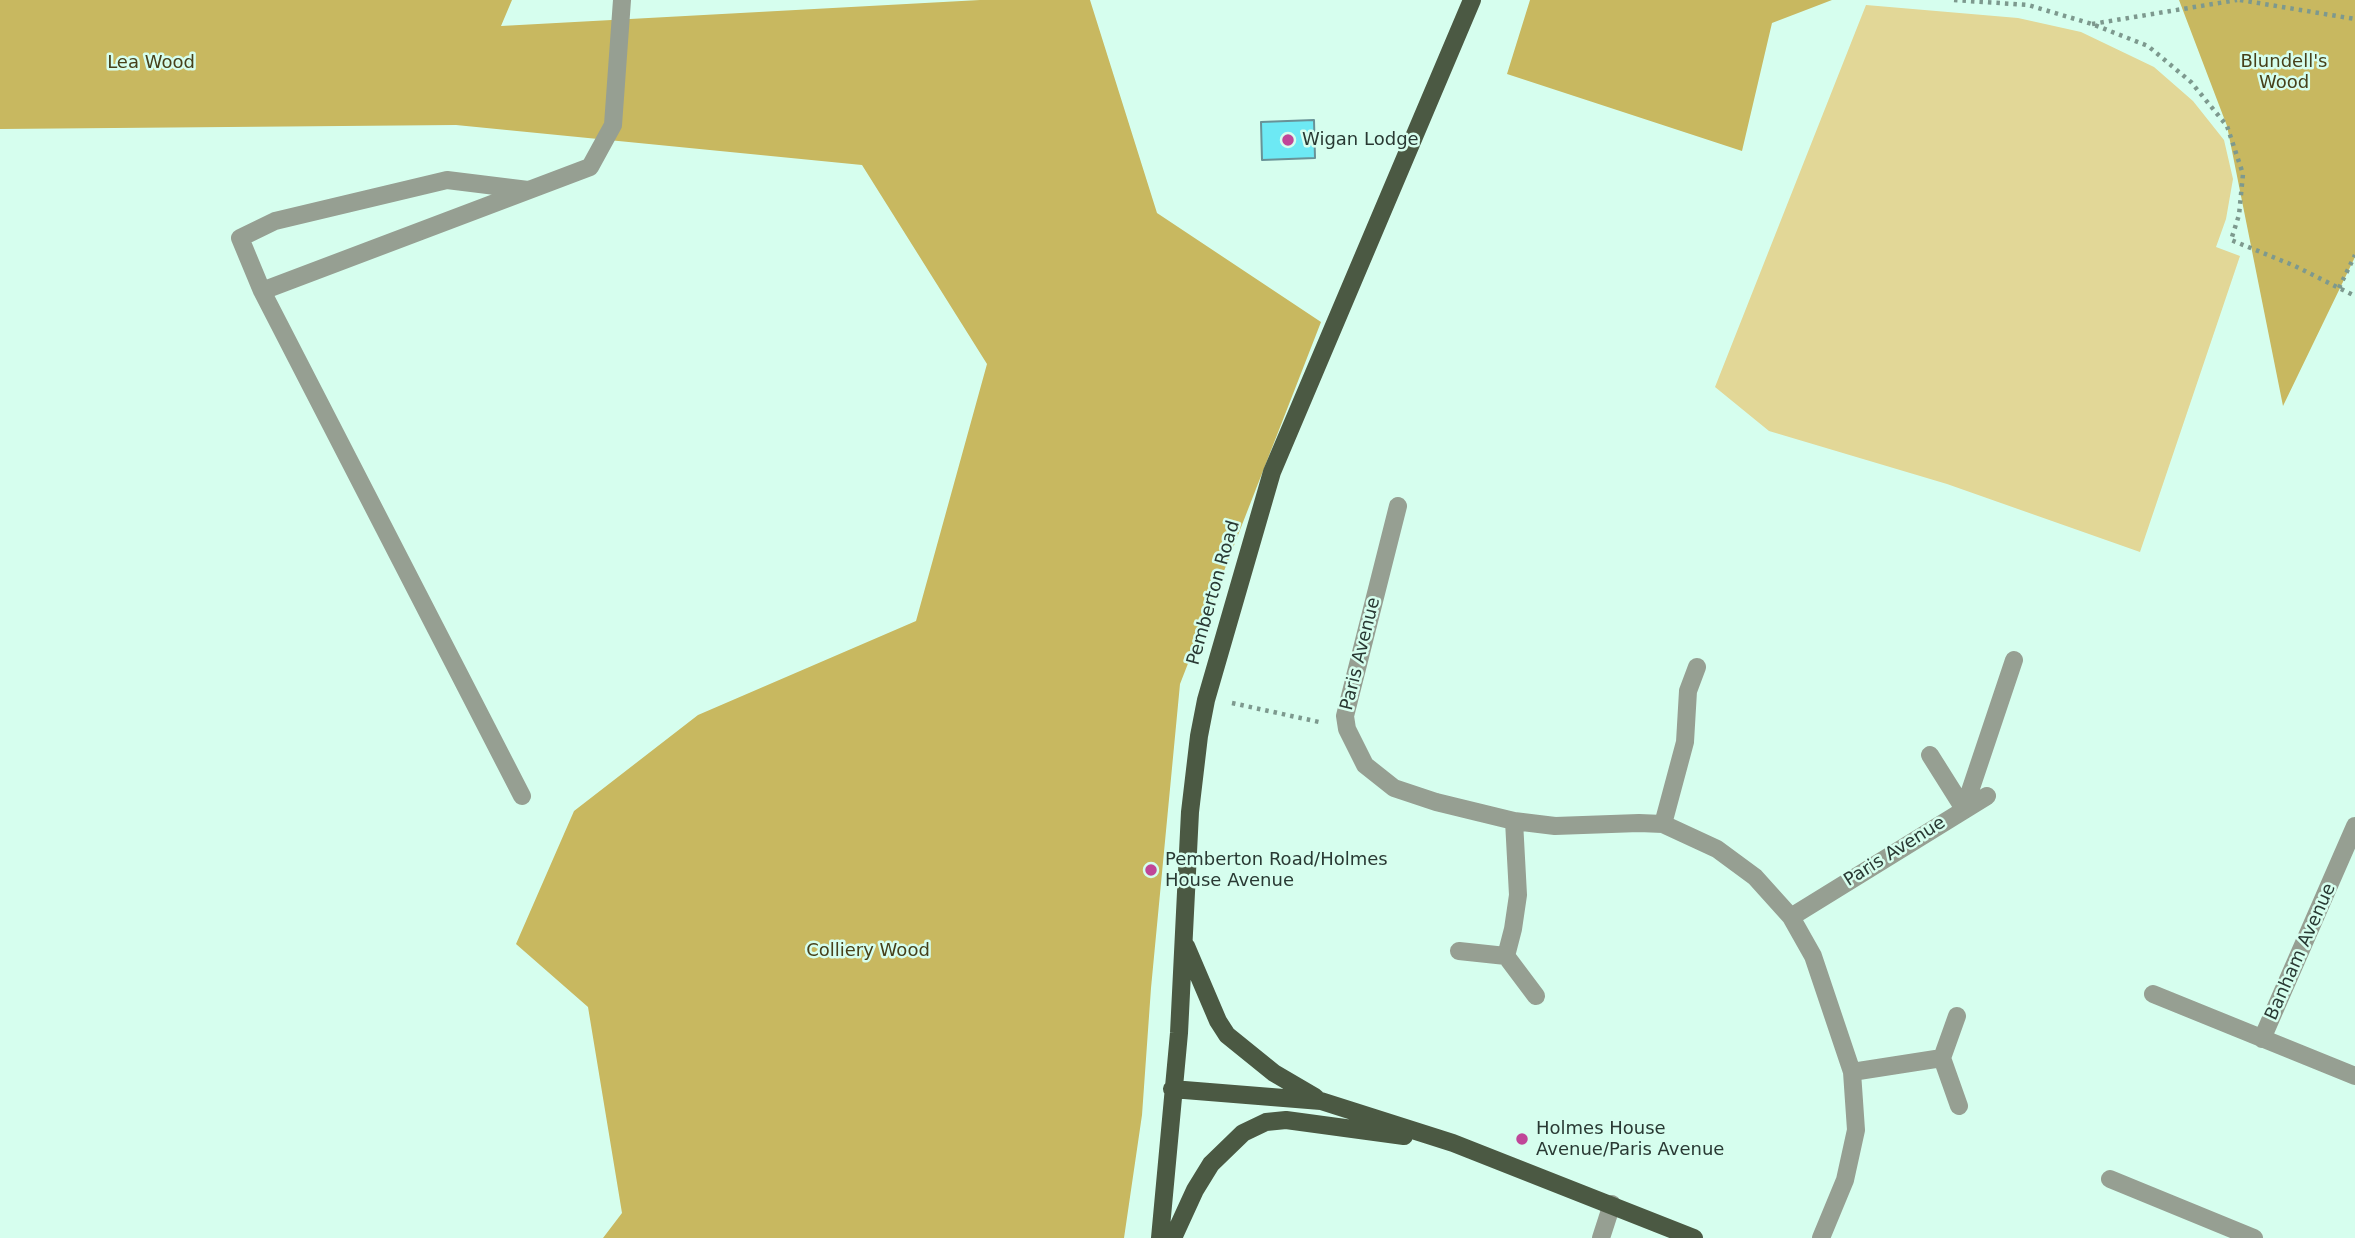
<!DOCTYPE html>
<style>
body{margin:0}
canvas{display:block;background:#d6feee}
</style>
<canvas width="2355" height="1238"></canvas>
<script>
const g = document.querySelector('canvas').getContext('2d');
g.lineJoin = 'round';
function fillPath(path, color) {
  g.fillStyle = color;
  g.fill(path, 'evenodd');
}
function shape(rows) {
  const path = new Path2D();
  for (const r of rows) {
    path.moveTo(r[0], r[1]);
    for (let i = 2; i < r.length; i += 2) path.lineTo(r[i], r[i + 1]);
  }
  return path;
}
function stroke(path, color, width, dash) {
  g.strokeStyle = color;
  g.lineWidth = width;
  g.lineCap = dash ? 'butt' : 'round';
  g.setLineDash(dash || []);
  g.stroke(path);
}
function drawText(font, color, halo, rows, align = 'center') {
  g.font = font + ' "DejaVu Sans",sans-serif';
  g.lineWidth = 5;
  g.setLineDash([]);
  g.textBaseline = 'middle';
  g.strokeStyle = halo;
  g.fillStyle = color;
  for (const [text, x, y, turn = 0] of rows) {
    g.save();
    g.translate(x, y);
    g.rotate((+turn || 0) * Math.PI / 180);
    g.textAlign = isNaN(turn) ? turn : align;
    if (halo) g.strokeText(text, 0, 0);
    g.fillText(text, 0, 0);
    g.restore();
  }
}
fillPath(shape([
 [1866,5,2018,18,2081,32,2154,67,2193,101,2224,140,2233,179,2226,219,2216,247,2240,256,2140,552,1947,484,1769,431,1715,387]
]), '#e2d797');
fillPath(shape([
 [0,0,512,0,501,26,980,0,1090,0,1157,213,1321,322,1180,684,1151,988,1142,1115,1124,1238,603,1238,622,1213,588,1007,516,944,574,811,698,715,916,621,987,364,862,165,456,125,0,129],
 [1530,0,1832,0,1772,23,1742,151,1507,74],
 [2179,0,2355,0,2355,257,2283,406,2227,126]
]), '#c8b860');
const building = shape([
 [1314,120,1315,158,1262,160,1261,122,1314,120]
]);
fillPath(building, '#6de9f4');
stroke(building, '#689297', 2);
stroke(shape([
 [1954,0,2028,5,2092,24,2148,46,2191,82,2227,126,2243,174,2239,215,2231,240,2295,266,2355,296],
 [2240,0,2355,19],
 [2092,24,2237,0],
 [2339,288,2355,255],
 [1232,703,1319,722]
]), '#7d998e', 4.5, [3.5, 5]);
stroke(shape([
 [262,291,590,167,613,125,622,0],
 [1398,506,1345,716,1347,729,1365,765,1394,788,1436,802,1514,821,1555,826,1639,823,1663,824,1717,849,1755,877,1791,917,1813,956,1852,1072,1856,1130,1845,1180,1821,1238],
 [1930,755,1964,809],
 [522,796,262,291,240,238,275,221,447,180,528,190],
 [1964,809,2014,660],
 [1663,824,1685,742,1688,691,1697,667],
 [1791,917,1987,796],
 [1459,951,1506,956,1536,996],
 [1506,956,1513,929,1518,895,1514,821],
 [2153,994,2355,1076],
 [2262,1039,2355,826],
 [1942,1058,1957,1016],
 [1852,1072,1942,1058,1959,1106],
 [2110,1179,2254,1238],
 [1601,1238,1612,1204]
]), '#969f92', 18);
stroke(shape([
 [1186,946,1218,1021,1227,1035,1274,1073,1315,1097],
 [1172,1089,1321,1101,1453,1143,1694,1238],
 [1160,1238,1179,1033,1190,812,1199,736,1206,700,1272,472,1472,0],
 [1173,1238,1195,1190,1211,1164,1243,1133,1266,1122,1286,1120,1404,1136]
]), '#4b5943', 18);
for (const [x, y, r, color] of [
 [1288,140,7,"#c04698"],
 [1151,870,7,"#c04698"],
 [1522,1139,7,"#c04698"]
]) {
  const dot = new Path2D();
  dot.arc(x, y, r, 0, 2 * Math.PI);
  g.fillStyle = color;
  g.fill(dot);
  stroke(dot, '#d6feee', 2.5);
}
drawText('18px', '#47401a', '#d6feee', [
 ["Blundell's",2284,62],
 ["Wood",2284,83],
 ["Lea Wood",151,63],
 ["Colliery Wood",868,951]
]);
drawText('18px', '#293933', '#d6feee', [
 ["Wigan Lodge",1302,140],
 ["Pemberton Road/Holmes",1165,860],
 ["House Avenue",1165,881],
 ["Holmes House",1536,1129],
 ["Avenue/Paris Avenue",1536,1150]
], 'left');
drawText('18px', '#293933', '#d6feee', [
 ["Pemberton Road",1214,593,-74],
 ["Paris Avenue",1361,654,-76],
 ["Paris Avenue",1895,852,-32],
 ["Banham Avenue",2301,952,-66]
]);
</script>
